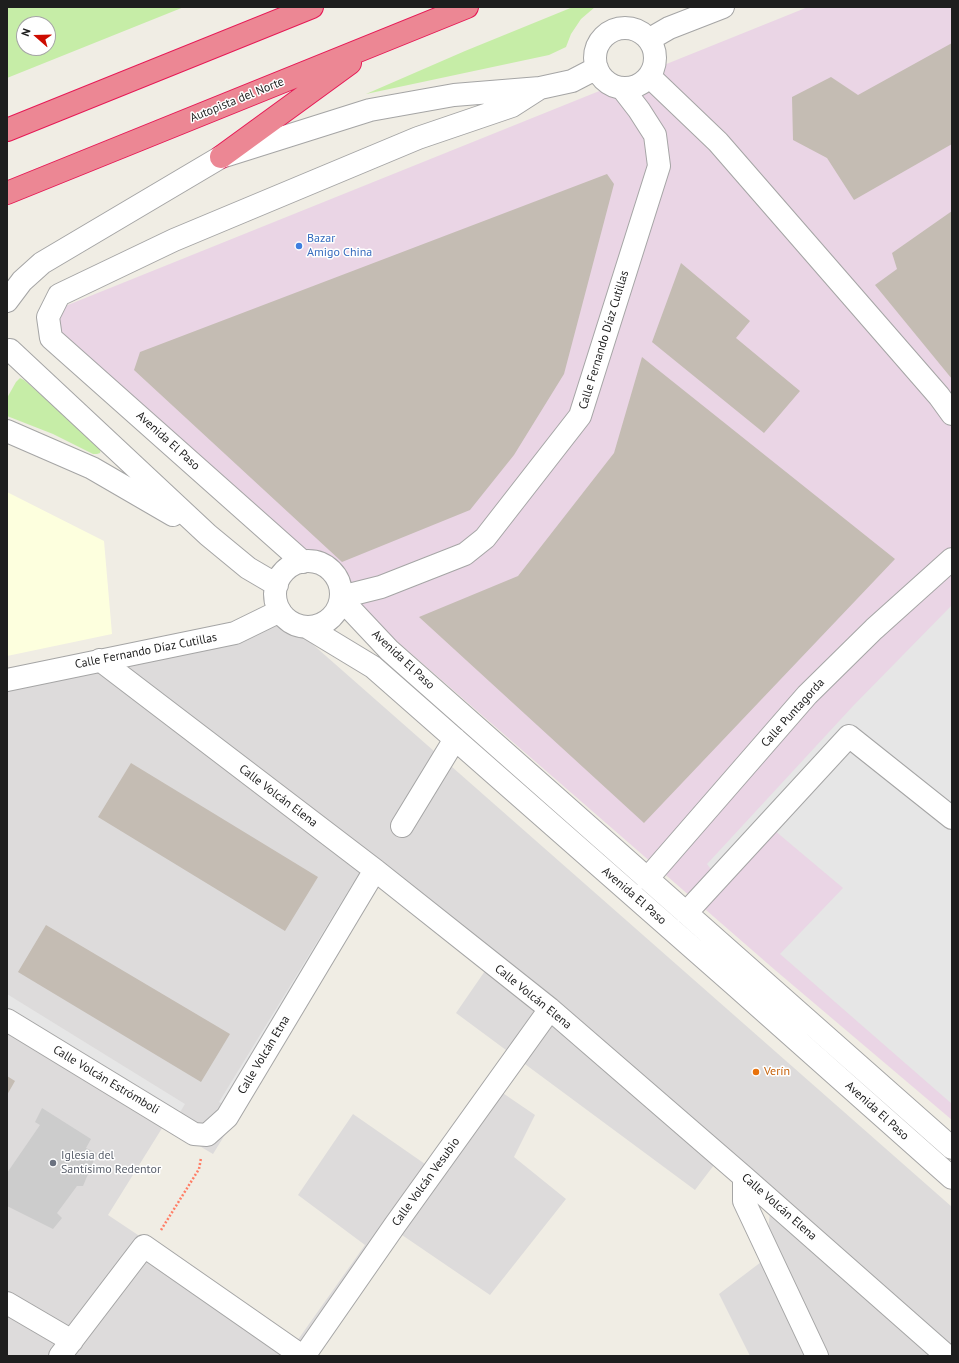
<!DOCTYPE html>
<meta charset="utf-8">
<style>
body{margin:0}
#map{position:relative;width:959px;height:1363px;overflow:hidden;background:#f0ede4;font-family:"PT Sans",sans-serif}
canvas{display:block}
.frame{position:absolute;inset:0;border:8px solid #1e1e1e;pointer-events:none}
.north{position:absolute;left:16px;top:16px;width:40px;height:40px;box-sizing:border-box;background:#fff;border:1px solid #a5a5a5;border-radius:50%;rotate:290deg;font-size:11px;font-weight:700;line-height:16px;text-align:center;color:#1e1e1e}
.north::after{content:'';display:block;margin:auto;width:14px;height:18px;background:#cd0b00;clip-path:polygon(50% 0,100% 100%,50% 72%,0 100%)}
</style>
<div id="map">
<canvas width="959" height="1363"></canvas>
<div class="frame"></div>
<div class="north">N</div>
</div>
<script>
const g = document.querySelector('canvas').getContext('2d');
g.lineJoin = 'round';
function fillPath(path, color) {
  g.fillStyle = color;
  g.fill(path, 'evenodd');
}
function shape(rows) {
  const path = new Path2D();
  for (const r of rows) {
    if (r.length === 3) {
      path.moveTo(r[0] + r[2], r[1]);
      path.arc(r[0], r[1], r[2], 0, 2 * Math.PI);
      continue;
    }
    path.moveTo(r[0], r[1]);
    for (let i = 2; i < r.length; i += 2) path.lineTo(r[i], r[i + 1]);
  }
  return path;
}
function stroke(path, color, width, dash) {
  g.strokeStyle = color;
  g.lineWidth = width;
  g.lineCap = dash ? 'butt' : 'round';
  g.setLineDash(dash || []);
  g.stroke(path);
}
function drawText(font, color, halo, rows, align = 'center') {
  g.font = font + ' "PT Sans",sans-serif';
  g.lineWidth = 3;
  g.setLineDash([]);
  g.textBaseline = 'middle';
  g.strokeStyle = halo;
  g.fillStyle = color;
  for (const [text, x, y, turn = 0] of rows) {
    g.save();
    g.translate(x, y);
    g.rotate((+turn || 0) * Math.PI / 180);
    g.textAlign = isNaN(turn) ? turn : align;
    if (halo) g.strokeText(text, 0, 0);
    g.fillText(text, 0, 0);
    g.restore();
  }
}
fillPath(shape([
 [252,623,293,627,952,1207,952,1356,750,1356,719,1294,765,1259,770,1212,714,1165,695,1190,456,1013,487,968,379,886,213,1154,164,1125,108,1215,297,1341,365,1245,298,1195,353,1114,425,1164,488,1083,535,1115,514,1157,566,1199,490,1295,402,1235,317,1356,7,1356,7,686]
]), '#dddbdb');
fillPath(shape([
 [808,7,952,7,952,1120,775,970,284,543,43,315]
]), '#ead5e5');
fillPath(shape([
 [7,492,104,541,112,634,7,656]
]), '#fdffde');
fillPath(shape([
 [42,1108,91,1139,86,1148,97,1153,83,1186,77,1186,57,1213,62,1218,53,1229,7,1206,7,1173,40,1125,35,1122]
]), '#ccc');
fillPath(shape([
 [7,7,184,7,7,78],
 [24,24,48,24,48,48,24,48],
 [573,7,595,7,581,19,571,34,566,47,549,55,366,94,465,51],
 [20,378,24,380,99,445,101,448,100,453,97,454,93,454,53,434,7,416,7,398,16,382]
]), '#c6eda7');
fillPath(shape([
 [952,605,952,1104,780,954,843,888,768,825,718,879,707,864,853,706],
 [353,883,360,887,226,1106,219,1102],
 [7,994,185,1104,176,1119,7,1014]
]), '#e6e6e6');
fillPath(shape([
 [952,43,952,144,854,200,827,158,793,140,792,97,831,77,858,95],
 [607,174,614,184,564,374,514,455,470,510,342,562,134,370,140,352],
 [952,211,952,379,875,285,897,269,892,253],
 [681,263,750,321,736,338,800,391,764,433,652,342],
 [642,357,895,559,644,823,419,617,518,576,614,453],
 [131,763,318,877,285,931,98,817],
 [46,925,230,1034,201,1082,18,972],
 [7,1076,15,1081,7,1095]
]), '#c4bcb3');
const minor = shape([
 [625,58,30],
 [650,39,669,28,723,7],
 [649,76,718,142,939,396,952,414],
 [7,301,22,281,42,263,221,157,370,110,454,95,540,88,572,81,597,68],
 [10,350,208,535,248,568,277,585],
 [7,431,92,468,173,515],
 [308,594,33],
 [303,562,51,338,48,317,59,295,174,240,418,138,512,106,540,88],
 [341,597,381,587,465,554,485,538,580,416,659,166,655,135,639,110,622,88],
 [341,599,389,650,952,1148],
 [307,627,373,667,737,987,952,1178],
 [100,660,375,870,550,1009,744,1177,947,1356],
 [7,680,235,633,280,611],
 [402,826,455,739],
 [647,879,807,695,874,629,952,559],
 [686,913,849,736,952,818],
 [7,1020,194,1134,207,1135,227,1117,375,870],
 [744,1177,744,1201,817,1356],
 [7,1303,72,1341],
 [60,1356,144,1246,302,1356],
 [304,1356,395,1225,550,1009]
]);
const highway = shape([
 [7,130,312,7],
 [221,157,350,63],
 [7,193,467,7]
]);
stroke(minor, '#a5a5a5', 24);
stroke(highway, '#e61955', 24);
stroke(shape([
 [161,1230,199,1169,201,1158]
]), '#ff7e66', 2.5, [2, 2]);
stroke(minor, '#fff', 22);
stroke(highway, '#ec8794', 22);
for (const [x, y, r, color] of [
 [299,246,4,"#3f7fe0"],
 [756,1072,4,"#e8710a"],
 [53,1163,4,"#6b7280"]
]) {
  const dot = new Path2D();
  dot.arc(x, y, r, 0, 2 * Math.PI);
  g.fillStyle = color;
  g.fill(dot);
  stroke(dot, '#fff', 1.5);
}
drawText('12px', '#1e1e1e', '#fff', [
 ["Autopista del Norte",237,100,-22],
 ["Calle Fernando Díaz Cutillas",604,340,-73],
 ["Avenida El Paso",168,441,42],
 ["Calle Fernando Díaz Cutillas",146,651,-11],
 ["Avenida El Paso",403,660,43],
 ["Calle Puntagorda",793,713,-48],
 ["Calle Volcán Elena",278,796,37],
 ["Avenida El Paso",634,896,41],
 ["Calle Volcán Elena",533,997,39],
 ["Calle Volcán Etna",264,1055,-59],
 ["Calle Volcán Estrómboli",106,1080,31],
 ["Avenida El Paso",877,1111,42],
 ["Calle Volcán Vesubio",426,1182,-54],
 ["Calle Volcán Elena",779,1207,41]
]);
drawText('12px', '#366cbe', '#fff', [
 ["Bazar",307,239],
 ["Amigo China",307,253]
], 'left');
drawText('12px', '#c56008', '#fff', [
 ["Verín",764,1072]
], 'left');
drawText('12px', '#5b616d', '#fff', [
 ["Iglesia del",61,1156],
 ["Santísimo Redentor",61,1170]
], 'left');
</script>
